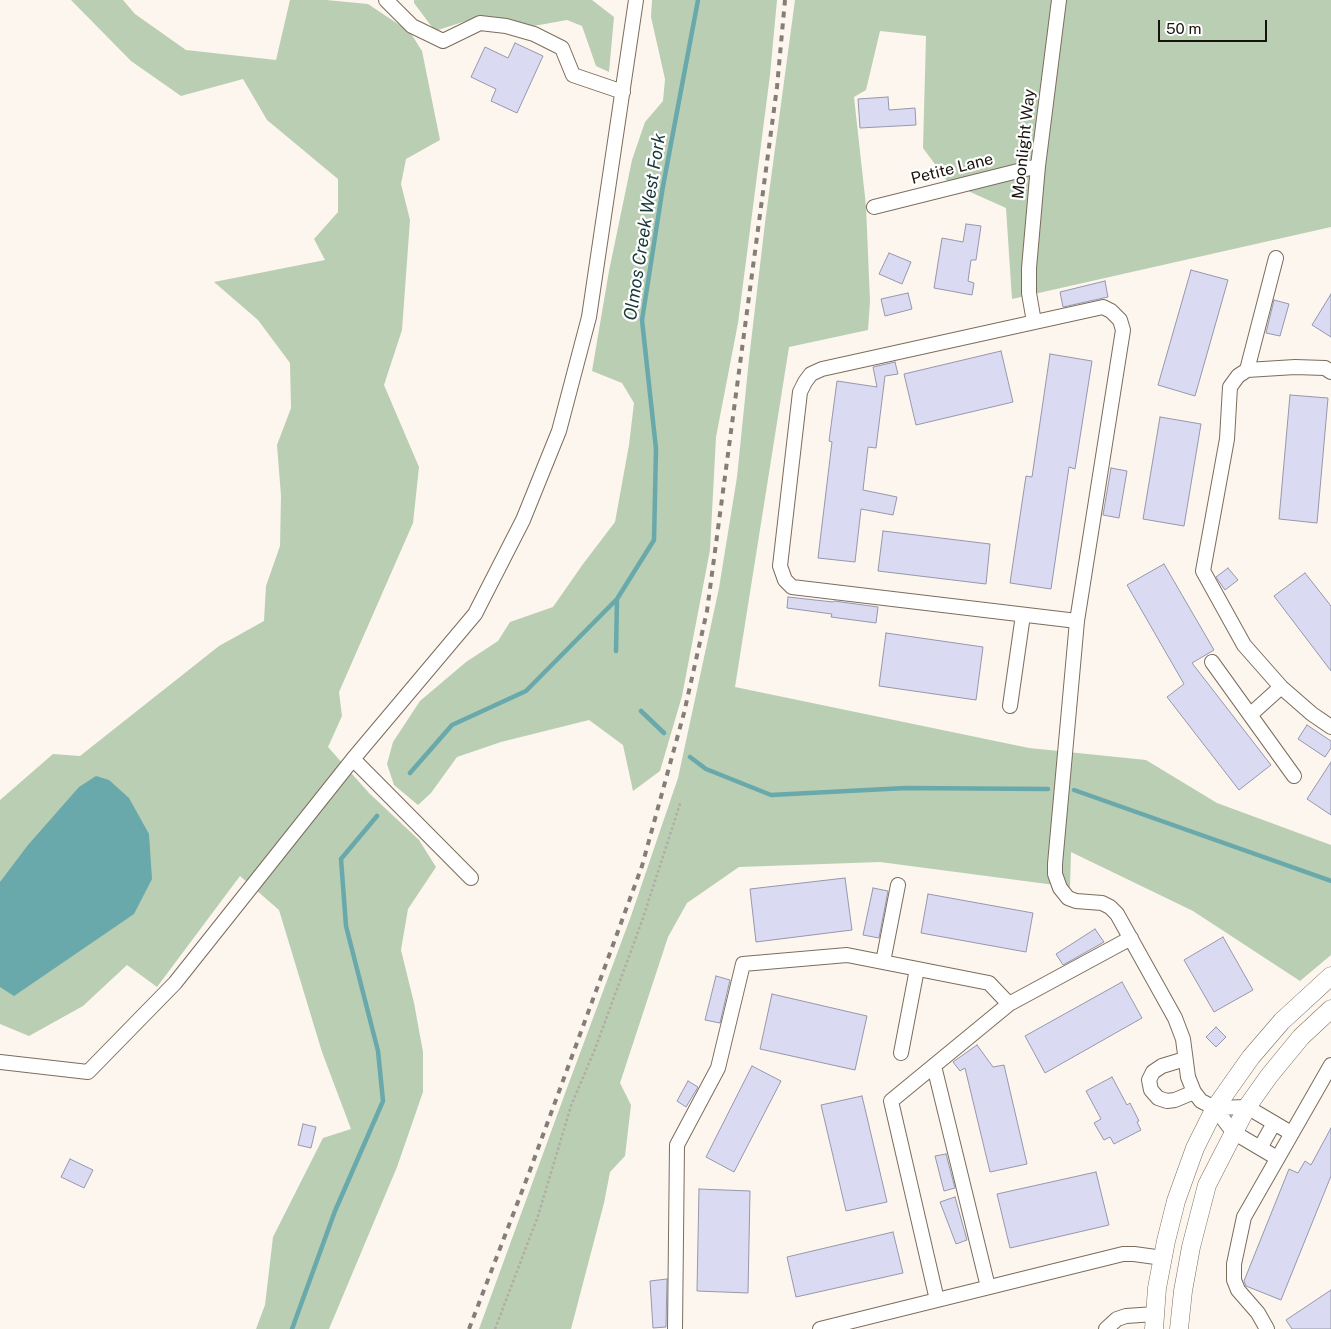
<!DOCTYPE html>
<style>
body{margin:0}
#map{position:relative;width:1331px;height:1329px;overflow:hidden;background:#fdf6ee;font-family:"Public Sans",sans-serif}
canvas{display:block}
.scale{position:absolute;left:1158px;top:20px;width:109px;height:22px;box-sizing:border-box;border:2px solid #18120c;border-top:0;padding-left:6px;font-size:15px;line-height:18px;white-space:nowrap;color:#18120c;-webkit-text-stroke:4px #fff;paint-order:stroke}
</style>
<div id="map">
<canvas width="1331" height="1329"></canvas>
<div class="scale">50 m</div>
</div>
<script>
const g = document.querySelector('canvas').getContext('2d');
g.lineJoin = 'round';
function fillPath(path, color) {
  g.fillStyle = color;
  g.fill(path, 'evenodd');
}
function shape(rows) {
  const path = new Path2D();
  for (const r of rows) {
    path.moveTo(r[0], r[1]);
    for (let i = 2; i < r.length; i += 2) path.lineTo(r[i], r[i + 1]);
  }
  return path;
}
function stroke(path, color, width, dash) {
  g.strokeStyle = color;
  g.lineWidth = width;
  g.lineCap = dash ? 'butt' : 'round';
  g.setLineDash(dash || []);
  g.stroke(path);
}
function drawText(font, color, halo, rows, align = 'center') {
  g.font = font + ' "Public Sans",sans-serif';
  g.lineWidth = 4.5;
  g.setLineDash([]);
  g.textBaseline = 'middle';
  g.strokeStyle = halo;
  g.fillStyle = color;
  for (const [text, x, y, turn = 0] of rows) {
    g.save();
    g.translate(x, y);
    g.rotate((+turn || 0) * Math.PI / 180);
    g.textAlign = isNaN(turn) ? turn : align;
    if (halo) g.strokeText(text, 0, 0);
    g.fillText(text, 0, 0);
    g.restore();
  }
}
fillPath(shape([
 [71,0,123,0,135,14,186,50,276,60,290,0,326,0,368,4,410,32,422,51,440,140,406,159,401,184,410,220,402,330,384,385,419,467,413,523,339,692,342,716,328,747,369,793,419,840,436,867,408,909,401,950,414,1003,423,1052,423,1092,397,1167,329,1329,256,1329,265,1305,273,1237,323,1138,351,1129,322,1052,279,910,240,876,157,987,127,965,83,1006,29,1036,0,1024,0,800,53,754,80,756,219,646,264,621,266,586,280,546,281,496,277,445,291,408,290,363,258,320,214,282,325,260,314,239,338,212,338,179,267,120,243,79,181,96,131,61],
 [414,0,592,0,614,17,609,72,596,66,582,26,567,20,522,28,469,20,435,31,414,3],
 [652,0,777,0,770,75,738,323,716,437,710,550,682,696,660,771,633,791,623,745,589,720,501,742,457,757,431,793,418,805,394,785,387,764,393,742,420,701,466,662,498,641,510,622,553,607,583,564,615,522,629,445,634,403,622,383,592,371,609,271,632,160,645,122,663,101,665,79,651,17],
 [795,0,1331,0,1331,227,1012,299,1006,208,948,182,923,148,926,36,880,31,866,90,854,97,866,206,870,301,868,330,789,347,735,687,1029,748,1146,760,1217,803,1331,845,1331,955,1300,981,1193,911,1071,852,1070,887,880,862,739,867,687,903,668,937,620,1083,631,1105,625,1156,610,1172,604,1203,571,1329,479,1329,567,1088,631,916,678,778,719,588,737,477,749,359,765,223]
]), '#b9ceb3');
fillPath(shape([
 [96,776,109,780,129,798,149,834,152,879,134,914,14,996,0,987,0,882,28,845,79,787]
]), '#69a9ab');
stroke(shape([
 [616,651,617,599],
 [641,711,664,733],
 [690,757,706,769,771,795,906,788,1048,789],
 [410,773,452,725,526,691,617,599,654,540,656,449,642,320,663,186,698,0],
 [1074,790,1331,881],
 [292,1329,335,1211,383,1101,378,1051,346,926,341,859,377,816]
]), '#69a9ab', 4.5);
const building = shape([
 [515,43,543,56,517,113,491,101,496,89,471,77,485,47,508,58,515,43],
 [888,97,889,110,915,108,916,125,860,128,858,99,888,97],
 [966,224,981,226,976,260,971,260,968,281,974,283,972,295,934,288,942,238,963,242,966,224],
 [889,253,911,262,902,284,879,274,889,253],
 [1191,270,1228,280,1195,396,1158,385,1191,270],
 [1105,281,1108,297,1063,307,1060,292,1105,281],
 [908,293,912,309,885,316,881,299,908,293],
 [1331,294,1331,337,1312,325,1331,294],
 [1274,300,1289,304,1280,336,1266,333,1274,300],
 [1001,351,1013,402,916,425,904,374,1001,351],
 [1050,354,1092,361,1075,469,1069,467,1051,589,1010,583,1026,476,1032,477,1050,354],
 [895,362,898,374,885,376,876,448,868,447,863,490,897,497,893,515,861,509,855,562,818,558,832,442,829,441,837,381,877,387,873,367,895,362],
 [1290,395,1328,398,1317,523,1279,519,1290,395],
 [1160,417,1201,424,1184,526,1143,519,1160,417],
 [1111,468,1127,471,1119,518,1103,515,1111,468],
 [883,531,990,544,986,584,878,571,883,531],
 [1164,564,1214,650,1192,663,1271,765,1239,790,1167,697,1184,684,1127,585,1164,564],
 [1228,568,1238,580,1225,590,1216,577,1228,568],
 [1305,573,1331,606,1331,671,1274,596,1305,573],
 [788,597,833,602,834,601,878,607,876,623,831,617,832,614,787,608,788,597],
 [886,633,983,647,976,700,879,686,886,633],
 [1307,725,1331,741,1331,748,1325,757,1298,739,1307,725],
 [1331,762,1331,815,1307,799,1331,762],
 [845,878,852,930,756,942,750,889,845,878],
 [873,888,888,891,879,938,863,935,873,888],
 [928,894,1033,913,1026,952,921,933,928,894],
 [1095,929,1104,942,1063,965,1056,954,1095,929],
 [1223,937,1253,990,1214,1012,1184,960,1223,937],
 [716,976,730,980,720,1023,705,1020,716,976],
 [1122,982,1142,1018,1045,1073,1025,1036,1122,982],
 [772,994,867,1016,855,1070,760,1049,772,994],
 [1216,1027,1226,1037,1216,1047,1206,1037,1216,1027],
 [977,1045,993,1067,1004,1065,1027,1164,990,1172,965,1068,960,1071,953,1062,977,1045],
 [752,1066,781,1081,734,1172,706,1157,752,1066],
 [1112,1077,1127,1105,1130,1103,1139,1121,1137,1122,1141,1130,1114,1144,1110,1137,1104,1140,1094,1123,1101,1119,1086,1091,1112,1077],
 [688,1081,698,1087,686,1107,677,1101,688,1081],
 [862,1096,887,1202,846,1211,821,1105,862,1096],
 [303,1124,316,1127,311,1148,298,1145,303,1124],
 [1331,1128,1331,1176,1281,1300,1246,1286,1244,1281,1289,1169,1298,1173,1305,1161,1311,1165,1331,1128],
 [946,1154,955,1188,944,1191,935,1156,946,1154],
 [70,1159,93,1170,84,1188,61,1177,70,1159],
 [1096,1172,1109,1225,1010,1248,997,1194,1096,1172],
 [699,1189,750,1191,748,1293,697,1291,699,1189],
 [955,1197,967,1240,956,1244,940,1202,955,1197],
 [893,1232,903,1273,796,1297,787,1257,893,1232],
 [667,1279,666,1327,653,1328,650,1281,667,1279],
 [1331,1290,1331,1329,1292,1329,1286,1320,1331,1290]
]);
fillPath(building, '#dadbf2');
stroke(building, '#9697ac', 1);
const minor = shape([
 [386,0,412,26,443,41,480,23,506,26,534,34,562,48,573,75,623,92],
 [874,207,1038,166],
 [1034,322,1029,293,1029,268,1038,166,1059,0],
 [1247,370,1276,258],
 [1331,372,1325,368,1295,367,1247,370,1238,376,1230,387,1227,439,1203,571,1244,645,1281,687,1312,714,1331,727],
 [1077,621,1123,330,1120,320,1111,311,1103,307,822,369,811,374,805,382,800,392,780,566,785,580,792,587,1077,621,1055,864,1055,874,1060,888,1068,898,1076,901,1102,903,1110,907,1117,914,1175,1018,1183,1039,1188,1077,1194,1092,1201,1101,1215,1108,1247,1107,1291,1133],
 [1212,662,1294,776],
 [1010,706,1023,615],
 [1250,715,1281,687],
 [353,759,471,878],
 [883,962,898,885],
 [901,1053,917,969],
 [1185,1059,1162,1066,1153,1072,1149,1080,1151,1090,1158,1098,1167,1101,1175,1100,1194,1092],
 [0,1062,88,1072,175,983,353,759,475,614,523,520,559,431,589,317,636,0],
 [934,1066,988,1287],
 [1215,1108,1233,1132,1277,1158],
 [1260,1148,1274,1123],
 [937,1300,891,1101,1009,1004,1131,938],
 [675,1329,677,1145,718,1068,743,964,847,955,989,983,1009,1004],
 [820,1329,1123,1254,1134,1254,1163,1258],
 [1106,1329,1117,1319,1126,1316,1155,1314],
 [1267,1329,1258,1313,1238,1290,1234,1280,1234,1264,1244,1217,1331,1065]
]);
const major = shape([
 [1154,1329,1157,1288,1166,1241,1176,1201,1195,1148,1215,1108,1251,1057,1282,1021,1331,976],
 [1179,1329,1183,1291,1191,1247,1207,1185,1247,1107,1269,1076,1301,1037,1331,1009]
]);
stroke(minor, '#7b6d5c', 16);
stroke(major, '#7b6d5c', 19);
stroke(shape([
 [495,1329,538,1216,571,1106,595,1049,642,921,681,801]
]), '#b3aca5', 2.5, [2.5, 2.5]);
stroke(minor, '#fff', 14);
stroke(major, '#fff', 18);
stroke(shape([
 [469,1329,529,1173,642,866,684,713,707,611,777,87,785,0]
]), '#857e77', 4, [6, 6]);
drawText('16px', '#18120c', '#fff', [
 ["Moonlight Way",1024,144,-84],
 ["Petite Lane",952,169,-14]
]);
drawText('italic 18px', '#183839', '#fff', [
 ["Olmos Creek West Fork",645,227,-81]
]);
</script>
